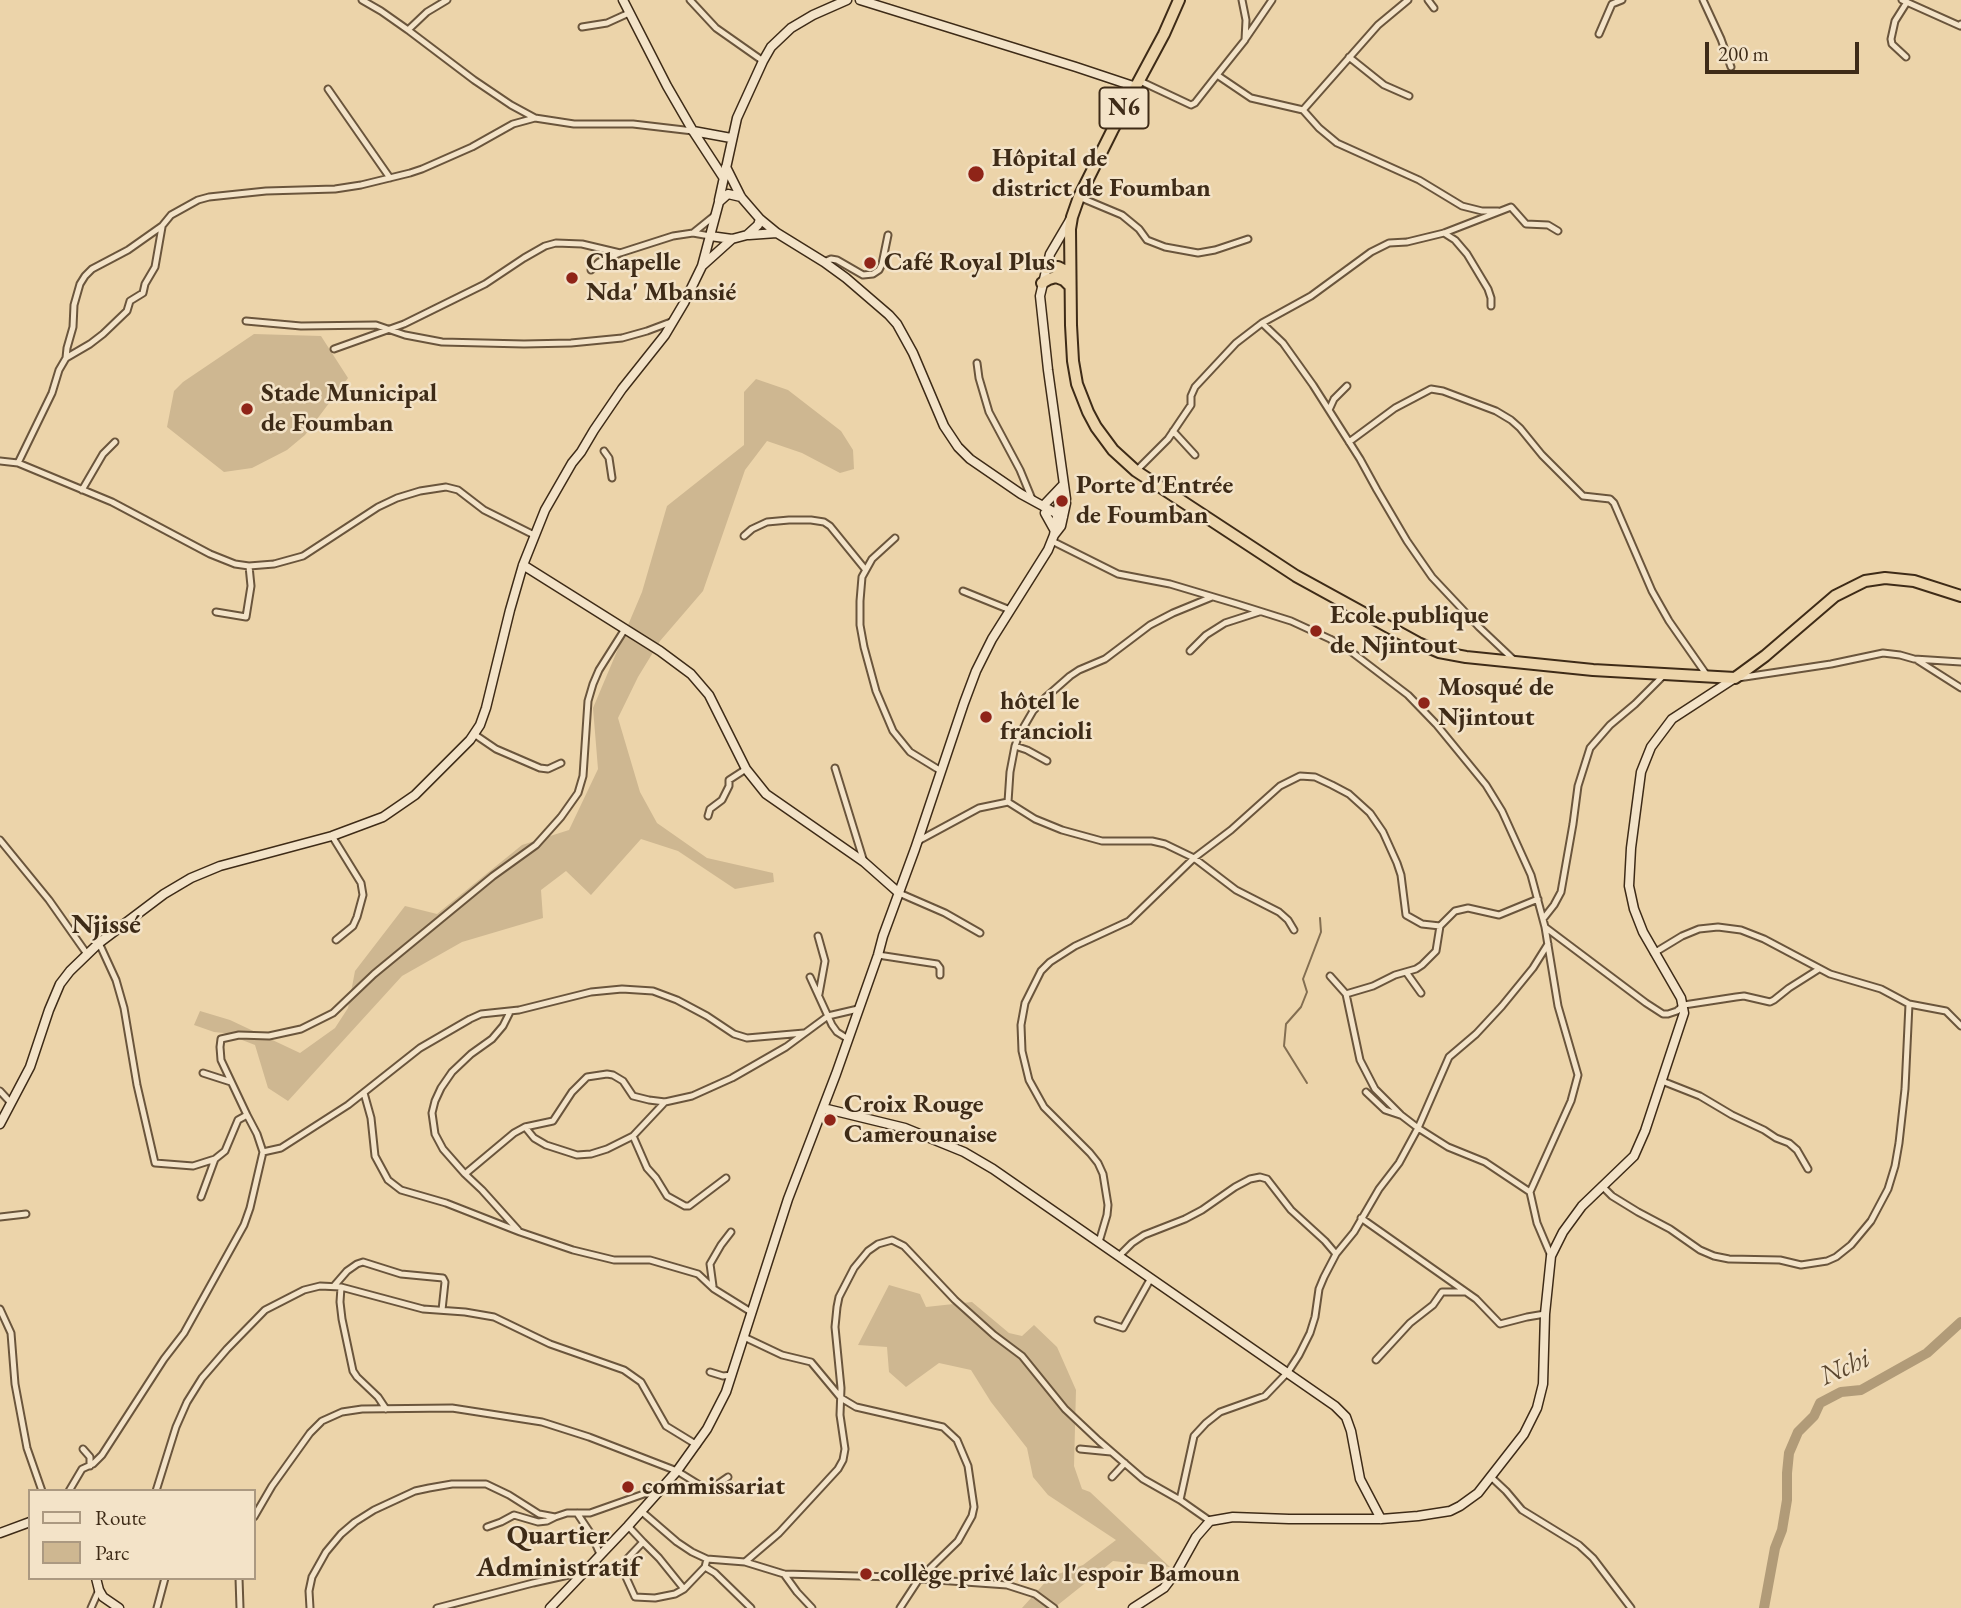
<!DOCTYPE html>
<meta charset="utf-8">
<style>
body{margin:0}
#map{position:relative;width:1961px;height:1608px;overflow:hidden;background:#ecd4aa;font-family:"EB Garamond",serif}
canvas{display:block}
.legend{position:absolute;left:28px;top:1489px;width:228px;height:91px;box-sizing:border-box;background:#f3e3c8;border:2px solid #ab9981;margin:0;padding:9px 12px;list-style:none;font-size:21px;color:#3e2b17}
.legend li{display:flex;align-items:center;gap:14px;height:35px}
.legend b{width:35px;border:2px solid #ab9981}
.scale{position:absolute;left:1705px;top:42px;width:154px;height:32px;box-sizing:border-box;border:4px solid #3e2b17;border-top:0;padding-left:9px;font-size:21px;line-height:24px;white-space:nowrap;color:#3e2b17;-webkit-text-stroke:5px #f3e3c8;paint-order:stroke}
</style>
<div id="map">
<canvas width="1961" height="1608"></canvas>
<ul class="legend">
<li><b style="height:9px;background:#f3e3c8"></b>Route</li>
<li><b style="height:19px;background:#ceb791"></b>Parc</li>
</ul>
<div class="scale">200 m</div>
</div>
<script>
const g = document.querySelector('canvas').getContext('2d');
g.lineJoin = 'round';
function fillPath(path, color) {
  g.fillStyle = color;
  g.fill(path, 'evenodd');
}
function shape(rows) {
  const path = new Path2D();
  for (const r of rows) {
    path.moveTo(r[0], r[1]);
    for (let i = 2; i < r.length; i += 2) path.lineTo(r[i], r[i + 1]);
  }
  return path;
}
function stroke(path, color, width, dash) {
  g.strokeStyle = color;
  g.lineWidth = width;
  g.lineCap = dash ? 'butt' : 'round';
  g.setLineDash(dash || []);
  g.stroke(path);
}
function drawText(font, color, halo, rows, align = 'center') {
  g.font = font + ' "EB Garamond",serif';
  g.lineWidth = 5;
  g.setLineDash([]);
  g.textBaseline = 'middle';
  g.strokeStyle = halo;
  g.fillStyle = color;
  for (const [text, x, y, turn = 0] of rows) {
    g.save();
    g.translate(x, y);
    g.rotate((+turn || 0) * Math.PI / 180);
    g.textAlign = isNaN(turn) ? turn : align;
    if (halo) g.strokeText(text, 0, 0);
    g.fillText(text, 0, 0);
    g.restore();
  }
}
fillPath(shape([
 [254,334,321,336,348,378,305,435,287,450,252,468,224,472,167,427,174,391,183,382],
 [756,379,788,390,841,431,853,450,854,469,840,473,802,453,767,441,745,470,703,591,660,641,638,677,618,718,640,792,657,823,707,858,773,873,774,882,735,889,678,851,641,839,591,895,566,871,541,890,543,918,462,942,402,976,288,1101,268,1088,255,1045,224,1033,214,1032,194,1025,200,1011,230,1020,300,1053,335,1028,348,1008,355,971,405,906,437,914,522,845,569,830,598,769,593,708,642,592,667,506,744,445,744,392],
 [889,1285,920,1294,926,1307,972,1302,1009,1333,1022,1336,1034,1325,1057,1347,1076,1390,1074,1466,1082,1489,1090,1492,1170,1567,1113,1561,1054,1608,1022,1608,1050,1577,1083,1565,1116,1540,1048,1495,1033,1477,1027,1448,991,1402,971,1370,939,1363,906,1387,889,1372,887,1347,858,1345]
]), '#ceb791');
stroke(shape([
 [1307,1083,1284,1046,1286,1024,1301,1007,1307,992,1303,979,1321,932,1320,918]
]), '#836e51', 2);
stroke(shape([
 [1764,1608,1775,1548,1782,1530,1787,1500,1787,1473,1789,1453,1798,1432,1814,1416,1820,1403,1841,1392,1861,1390,1927,1353,1961,1322]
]), '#b19b78', 10);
const street = shape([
 [362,0,381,11,408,30,474,80,511,105,535,118,574,124,633,124,693,131],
 [690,0,716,28,763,61],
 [1428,0,1434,8],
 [1703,0,1721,39,1731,67],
 [1902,0,1960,26,1961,24],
 [582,27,607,23,629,13],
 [408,30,427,12,447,0],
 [1599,34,1612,4,1622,0],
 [1246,38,1272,0],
 [1349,57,1384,85,1409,96],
 [1906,57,1892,44,1891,39,1895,21,1907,2],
 [1217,75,1245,40,1246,20,1242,0],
 [1140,81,1191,105,1195,103,1217,75,1251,98,1303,110,1378,25,1408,0],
 [328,89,390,178],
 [1303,110,1319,128,1337,143,1419,180,1462,206,1482,211,1498,211],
 [1079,197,1122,215,1139,229,1147,240,1165,247,1198,253,1215,250,1248,239],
 [693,233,714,216],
 [1444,233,1455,240,1467,254,1488,289,1491,298,1491,306],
 [824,262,831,259,837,260,863,275,873,274,879,270,882,264,888,235],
 [591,270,599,262,620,253],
 [246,321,301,326,376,325,405,335,442,342,524,344,571,343,622,338,647,331,671,322],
 [1262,323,1311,296,1371,252,1389,243,1407,242,1444,233,1511,207,1526,224,1548,225,1558,231],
 [334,349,404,324,485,284,524,258,545,246,556,243,582,244,620,253,673,236,693,233,710,236],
 [66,358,90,344,103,334,127,311,130,301,143,293,145,284,155,267,162,227],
 [977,363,979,378,989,412,1020,470,1032,499],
 [1329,410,1334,399,1347,386],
 [1173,431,1195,455],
 [1349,442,1395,408,1431,389,1443,391,1496,411,1511,420,1520,428,1542,455,1583,496,1610,499,1614,503,1652,591,1669,621,1706,674],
 [604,451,609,458,612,478],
 [0,461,18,463,112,502,210,554,235,564,249,566,274,564,303,556,378,507,397,498,420,491,446,487,458,490,484,510,534,535],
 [18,463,52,393,59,370,66,358,67,348,73,327,74,305,80,284,85,276,92,269,128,250,162,226,171,215,198,200,209,197,266,191,335,189,361,185,410,173,422,169,472,147,513,124,535,118],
 [1136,471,1168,439,1191,405,1191,396,1195,387,1236,343,1262,323,1283,343,1313,385,1360,459,1377,490,1407,541,1432,577,1479,627,1515,661],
 [82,490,103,454,115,442],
 [744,536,752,529,767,522,789,520,811,520,824,522,830,526,865,569],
 [895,538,872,559,862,577,860,601,860,625,864,647,876,691,893,731,910,752,941,771],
 [1052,541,1118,574,1170,584,1237,604,1291,621,1330,639,1349,650,1408,695,1436,724,1486,785,1502,811,1531,875,1545,927,1558,1006,1578,1075,1571,1101,1530,1192,1537,1223,1551,1256],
 [963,591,1010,610],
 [216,612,246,617,251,586,249,566],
 [1190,651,1206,635,1225,623,1259,612],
 [1917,660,1961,688],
 [1738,678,1831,664,1883,653,1900,655,1914,659,1961,662],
 [474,734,496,749,540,768,548,769,561,763],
 [1015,746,1027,750,1047,761],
 [835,768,864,862],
 [1008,802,1010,772,1015,746,1019,735,1033,711,1045,698,1070,676,1079,670,1105,659,1150,625,1173,613,1212,597],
 [708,816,710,809,722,800,729,786,729,780,746,769],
 [332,836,361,883,363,895,357,917,353,926,336,940],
 [0,840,49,900,87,954],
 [918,841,979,808,1008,802,1035,819,1062,830,1102,841,1152,841,1165,844,1194,858,1236,890,1279,912,1288,920,1294,930],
 [899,893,945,913,980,933],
 [1543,919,1554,905,1561,892,1573,824,1578,786,1590,748,1610,725,1635,704,1664,675],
 [1545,927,1646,1003,1663,1014,1668,1014,1677,1011,1684,1005,1736,997,1744,996,1770,1002,1774,1000,1789,988,1819,969],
 [818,936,825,961,819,994],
 [99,943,116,980,124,1008,137,1085,155,1163,193,1166,215,1159,225,1151,238,1120,247,1115,257,1134,263,1152,281,1148,348,1105,420,1048,470,1019,481,1014,519,1010,591,992,622,989,653,991,677,1000,707,1016,734,1034,747,1038,804,1033],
 [1654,953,1682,936,1699,929,1718,927,1741,930,1764,939,1830,974,1881,989,1909,1004,1946,1011,1961,1026],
 [878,955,937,964,940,968,940,975],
 [1406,972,1421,993],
 [1330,976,1346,994,1360,1060,1375,1089,1401,1115,1418,1128,1448,1147,1485,1162,1530,1192],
 [810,977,832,1025,837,1032,848,1039],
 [1346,994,1373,986,1395,975,1416,969,1422,965,1436,951,1440,926,1455,911,1468,908,1499,915,1538,899],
 [510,1012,503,1026,492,1039,471,1054,452,1072,441,1088,435,1101,432,1113,435,1134,443,1149,465,1174,482,1190,518,1230],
 [203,1073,231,1082],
 [1662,1081,1700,1096,1732,1115,1764,1130,1776,1138,1789,1143,1797,1150,1808,1169],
 [0,1091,11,1103],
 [1366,1092,1385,1110,1400,1115],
 [364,1093,371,1118,375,1156,388,1180,401,1190,446,1203,520,1232,573,1250,614,1260,650,1260,698,1274,714,1289,751,1312],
 [247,1115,221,1060,220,1047,221,1039,239,1035,269,1036,301,1029,333,1013,374,974,493,876,536,845,561,817,578,793,583,776,588,701,593,684,599,670,625,629],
 [525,1127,534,1138,546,1145,577,1155,591,1154,607,1149,633,1136,665,1102],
 [633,1136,647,1168,656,1178,667,1196,685,1206,689,1206,726,1178],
 [465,1174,514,1133,525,1127,553,1121,572,1092,587,1077,607,1074,613,1075,623,1081,633,1096,649,1100,665,1102,692,1096,732,1078,786,1047,828,1016,858,1009],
 [1602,1186,1612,1196,1638,1212,1670,1229,1700,1250,1714,1256,1729,1259,1780,1260,1801,1265,1827,1261,1836,1257,1851,1245,1871,1221,1888,1189,1895,1166,1899,1143,1905,1089,1909,1004],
 [201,1197,215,1159],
 [0,1217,26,1214],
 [1361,1218,1476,1299,1500,1324,1527,1317,1545,1314],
 [1099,1242,1107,1215,1108,1205,1103,1174,1098,1163,1090,1153,1044,1107,1029,1080,1022,1051,1021,1025,1025,1003,1041,971,1050,962,1075,946,1129,921,1194,858,1231,830,1280,786,1300,776,1315,777,1332,785,1349,794,1370,813,1383,832,1397,863,1401,875,1406,915,1422,924,1440,926],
 [1119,1256,1132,1243,1144,1235,1185,1219,1202,1210,1235,1187,1250,1179,1260,1177,1267,1179,1291,1210,1325,1241,1336,1254],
 [334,1286,347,1271,357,1264,363,1262,401,1274,443,1278,445,1282,442,1310],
 [713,1286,710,1264,721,1245,731,1232],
 [341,1287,340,1302,342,1319,353,1371,357,1377,378,1397,386,1409],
 [0,1309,11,1333,15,1384,27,1448,42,1491],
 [1098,1320,1123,1328,1151,1278],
 [744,1337,782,1355,811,1362,841,1398,856,1407,943,1427,957,1440,968,1466,974,1507,972,1516,958,1541,919,1579,900,1608],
 [1376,1360,1410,1323,1433,1305,1442,1292,1465,1292],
 [710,1372,723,1376,732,1375],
 [83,1449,90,1457,90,1466],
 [1080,1449,1111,1452],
 [1112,1477,1125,1463],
 [1491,1477,1506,1491,1522,1510,1579,1545,1593,1558,1631,1608],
 [69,1491,82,1469,93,1464,102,1455,164,1359,184,1333,244,1225,250,1208,263,1152],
 [156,1491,176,1427,187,1402,202,1378,227,1349,265,1310,304,1290,320,1286,341,1287,423,1309,465,1312,494,1317,550,1344,624,1370,641,1382,666,1426,697,1445],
 [1180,1500,1194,1436,1206,1423,1220,1412,1265,1396,1288,1372,1299,1355,1310,1333,1315,1317,1319,1289,1324,1277,1336,1254,1354,1232,1379,1189,1399,1163,1418,1128,1449,1057,1476,1034,1502,1006,1533,968,1548,944],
 [641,1511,677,1542,692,1552,707,1559,745,1562,784,1574,895,1577,1007,1585,1035,1594,1054,1608],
 [578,1513,590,1513,658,1489],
 [254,1517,272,1486,310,1433,322,1421,342,1412,362,1409,452,1408,542,1422,589,1437,677,1471,706,1489,715,1486,728,1477],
 [628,1526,643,1542,627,1559,624,1567,625,1575,635,1597,655,1598,675,1594,684,1589,705,1567,707,1559],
 [487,1527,501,1522,514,1515,538,1522,547,1521,555,1517],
 [643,1542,659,1558,684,1589],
 [745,1562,779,1533,838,1469,843,1460,845,1449,840,1415,841,1388,835,1327,837,1307,839,1297,854,1268,868,1251,878,1244,892,1240,904,1246,955,1300,994,1335,1022,1356,1065,1409,1099,1441,1143,1479,1180,1500,1210,1521],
 [705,1567,715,1573,751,1608],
 [784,1574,797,1592,812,1608],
 [239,1578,240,1608],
 [91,1608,99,1590],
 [157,1608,165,1578],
 [310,1608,309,1591,312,1577,326,1552,341,1534,355,1522,374,1510,415,1491,429,1488,452,1484,486,1484,509,1495,539,1514,555,1517,567,1513,577,1513,591,1534,600,1554],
 [437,1608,533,1583,582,1572]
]);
const secondary = shape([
 [623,0,667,86,693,131,723,177],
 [860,0,1076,67,1136,87],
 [693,131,731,138],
 [726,167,741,197,760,219,777,233,824,262,846,278,889,315,897,324,913,353,944,426,958,447,970,459,1021,494,1063,517],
 [719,200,737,118,763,61,771,47,791,28,813,15,847,0],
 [749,235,777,233],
 [710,236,732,239,747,235,758,225,760,219],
 [702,266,732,239],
 [1066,499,1048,370,1040,296,1050,254,1070,220],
 [1043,506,1062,486],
 [1045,513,1055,531],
 [1054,535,1061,526,1066,503],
 [523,565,660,651,691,674,709,695,746,769,766,794,864,862,899,893],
 [823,1108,905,1128,964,1152,993,1169,1335,1406,1346,1417,1351,1431,1360,1479,1381,1519],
 [0,1124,30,1067,49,1010,60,984,70,971,99,943,164,894,191,878,220,866,332,836,383,817,415,795,470,740,480,725,486,708,510,610,523,565,545,510,572,463,581,452,594,430,622,389,665,335,684,303,702,266,719,202,728,194,741,197],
 [0,1533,30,1522],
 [96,1578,99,1590,103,1597,119,1608],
 [550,1608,628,1526,677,1471,707,1429,726,1392,788,1199,836,1074,878,955,883,936,915,849,964,703,976,671,992,639,1048,550,1054,535,1059,503],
 [1133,1608,1164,1588,1177,1571,1196,1537,1210,1521,1233,1517,1289,1519,1381,1519,1418,1516,1450,1511,1460,1506,1478,1493,1524,1434,1537,1408,1543,1384,1545,1314,1551,1256,1563,1232,1582,1206,1634,1156,1645,1131,1684,1013,1681,998,1643,932,1634,909,1629,886,1631,848,1641,772,1651,747,1672,719,1735,678]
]);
const highway = shape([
 [1179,0,1164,34,1112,131,1079,197,1072,217,1070,229,1071,325,1073,361,1077,384,1088,412,1096,427,1113,450,1136,471,1296,576,1418,643,1439,652,1466,657,1593,670,1735,678,1765,656,1835,596,1865,581,1885,578,1914,581,1961,596],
 [1046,268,1058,267,1070,273],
 [1042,283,1049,279,1056,277,1064,280,1069,285]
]);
stroke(street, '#6a553c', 9);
stroke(secondary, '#3e2b17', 11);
stroke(highway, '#3e2b17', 14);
stroke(street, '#f3e3c8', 5);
stroke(secondary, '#f3e3c8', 8);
stroke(highway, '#ecd4aa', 10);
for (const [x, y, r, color] of [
 [976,174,9,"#8f2418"],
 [870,263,7,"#8f2418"],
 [572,278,7,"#8f2418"],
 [247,409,7,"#8f2418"],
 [1062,501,7,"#8f2418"],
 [1316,631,7,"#8f2418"],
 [1424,703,7,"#8f2418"],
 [986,717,7,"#8f2418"],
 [830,1120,7,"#8f2418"],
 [628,1487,7,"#8f2418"],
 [866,1574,7,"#8f2418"]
]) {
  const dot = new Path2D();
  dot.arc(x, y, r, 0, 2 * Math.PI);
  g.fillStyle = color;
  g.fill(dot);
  stroke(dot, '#f3e3c8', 2.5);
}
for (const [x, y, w] of [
 [1124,108,49]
]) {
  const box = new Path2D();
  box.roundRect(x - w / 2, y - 20.5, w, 41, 5);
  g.fillStyle = '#f3e3c8';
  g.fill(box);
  stroke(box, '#3e2b17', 2);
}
drawText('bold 24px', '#3e2b17', null, [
 ["N6",1124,108]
]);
drawText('bold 26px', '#3e2b17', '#f3e3c8', [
 ["Hôpital de",992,159],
 ["district de Foumban",992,189],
 ["Chapelle",586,263],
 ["Nda' Mbansié",586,293],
 ["Café Royal Plus",884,263],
 ["Stade Municipal",261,394],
 ["de Foumban",261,424],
 ["Porte d'Entrée",1076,486],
 ["de Foumban",1076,516],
 ["Ecole publique",1330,616],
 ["de Njintout",1330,646],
 ["Mosqué de",1438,688],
 ["Njintout",1438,718],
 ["hôtel le",1000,702],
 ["francioli",1000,732],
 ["Croix Rouge",844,1105],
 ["Camerounaise",844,1135],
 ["commissariat",642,1487],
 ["collège privé laîc l'espoir Bamoun",880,1574]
], 'left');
drawText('bold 28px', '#3e2b17', '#f3e3c8', [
 ["Njissé",106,925],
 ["Quartier",558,1536],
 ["Administratif",558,1568]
]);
drawText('italic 28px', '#5b472f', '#f3e3c8', [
 ["Nchi",1845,1368,-24]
]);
</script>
